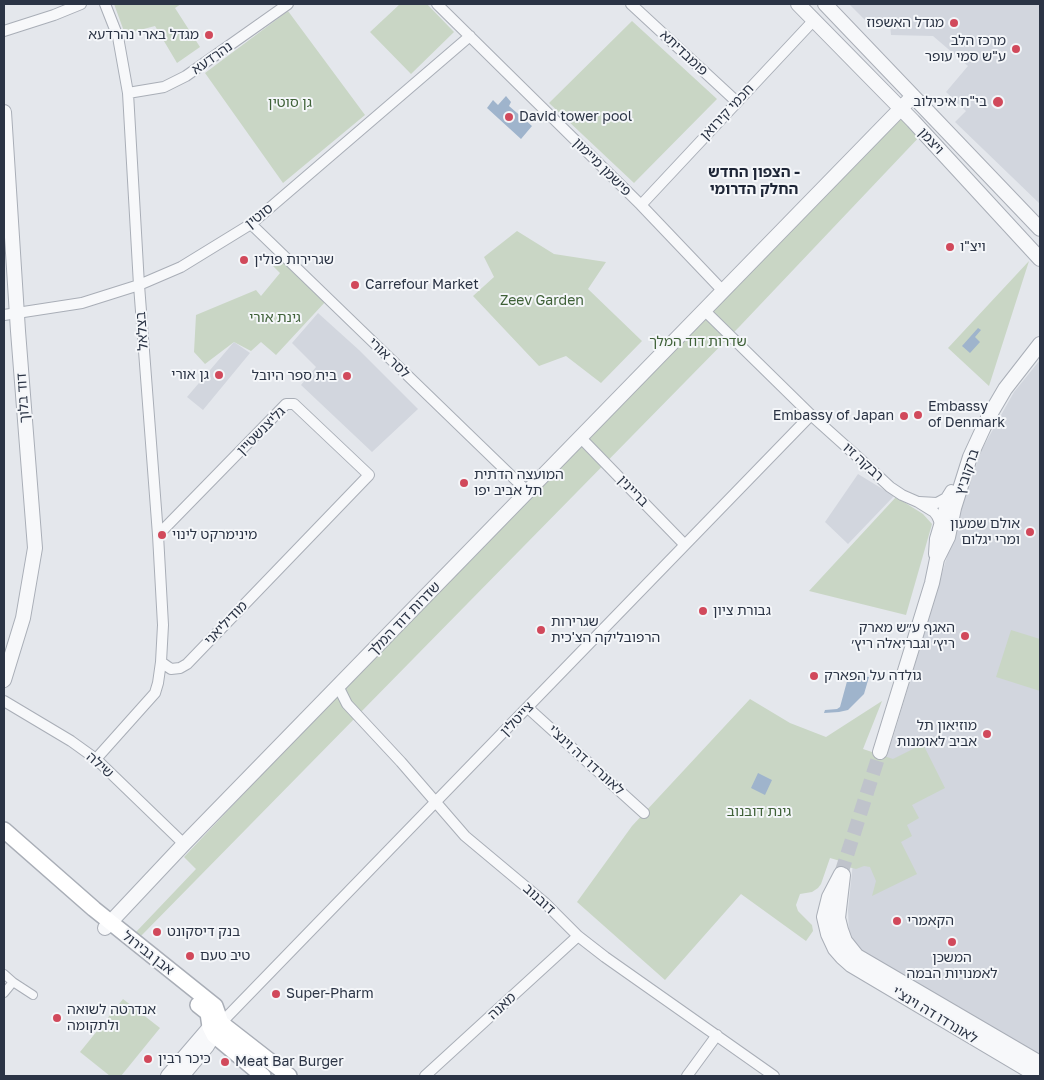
<!DOCTYPE html>
<meta charset="utf-8">
<style>
body{margin:0}
#map{position:relative;width:1044px;height:1080px;overflow:hidden;background:#e4e7ec;font-family:"Golos Text",sans-serif}
canvas{display:block}
.frame{position:absolute;inset:0;border:5px solid #2b3445;pointer-events:none}
</style>
<div id="map">
<canvas width="1044" height="1080"></canvas>
<div class="frame"></div>
</div>
<script>
const g = document.querySelector('canvas').getContext('2d');
g.lineJoin = 'round';
function fillPath(path, color) {
  g.fillStyle = color;
  g.fill(path, 'evenodd');
}
function shape(rows) {
  const path = new Path2D();
  for (const r of rows) {
    path.moveTo(r[0], r[1]);
    for (let i = 2; i < r.length; i += 2) path.lineTo(r[i], r[i + 1]);
  }
  return path;
}
function stroke(path, color, width, dash) {
  g.strokeStyle = color;
  g.lineWidth = width;
  g.lineCap = dash ? 'butt' : 'round';
  g.setLineDash(dash || []);
  g.stroke(path);
}
function drawText(font, color, halo, rows, align = 'center') {
  g.font = font + ' "Golos Text","Noto Sans Hebrew",sans-serif';
  g.lineWidth = 4;
  g.setLineDash([]);
  g.textBaseline = 'middle';
  g.strokeStyle = halo;
  g.fillStyle = color;
  for (const [text, x, y, turn = 0] of rows) {
    g.save();
    g.translate(x, y);
    g.rotate((+turn || 0) * Math.PI / 180);
    g.textAlign = isNaN(turn) ? turn : align;
    if (halo) g.strokeText(text, 0, 0);
    g.fillText(text, 0, 0);
    g.restore();
  }
}
fillPath(shape([
 [849,4,1040,4,1040,204,955,122,966,111,946,92,968,66,933,36,891,35,890,24,869,24],
 [318,313,359,350,418,409,372,452,301,385,316,367,292,343],
 [234,342,250,353,203,410,187,397],
 [1040,360,1040,1055,866,957,854,946,849,933,848,910,854,853,895,731,963,503,982,449,1014,392],
 [858,474,894,496,848,544,825,522]
]), '#d2d6de');
fillPath(shape([
 [114,4,181,4,175,8,200,47,177,63,155,26,125,34],
 [400,4,427,4,454,32,411,74,370,32],
 [288,11,365,115,283,183,205,73],
 [632,21,717,99,634,183,549,103],
 [900,109,923,133,740,326,141,936,136,932,196,869,184,857,588,429],
 [517,231,554,254,606,262,588,289,642,341,601,383,566,356,539,366,473,296,494,277,484,257],
 [280,257,326,301,276,355,261,342,251,351,234,342,205,364,194,352,196,315,256,290,261,296,280,273,273,266],
 [1029,261,989,386,948,348],
 [896,497,923,514,932,524,906,615,809,591],
 [1011,630,1040,639,1040,691,996,677],
 [750,699,790,723,826,737,882,701,863,749,893,759,923,744,945,788,912,805,919,818,907,825,912,836,901,842,917,874,872,896,876,881,870,867,864,866,856,869,848,867,847,863,830,858,821,884,818,888,812,892,800,894,796,905,798,911,812,925,813,931,806,941,741,894,665,980,577,902,632,826],
 [123,999,160,1028,121,1076,110,1076,80,1052]
]), '#c9d6c5');
fillPath(shape([
 [506,96,511,102,509,106,532,126,521,139,487,108,493,100,498,105],
 [978,328,981,330,975,337,980,342,970,353,962,346],
 [849,674,869,677,864,694,848,710,839,712,824,713,825,710,837,709,840,707],
 [758,773,772,780,765,795,751,788]
]), '#9fb4cc');
stroke(shape([
 [841,874,880,752]
]), '#bfc3cb', 14, [14, 7]);
const pedestrian = shape([
 [4,974,13,982],
 [4,993,13,982,33,995]
]);
const minor = shape([
 [437,4,641,205,723,291],
 [631,4,737,102],
 [4,31,54,15,81,4],
 [128,93,164,87,186,76,288,4],
 [641,205,814,20],
 [251,224,527,491],
 [704,310,811,415,860,459,890,487,902,495,918,502,934,512,937,516,941,525],
 [4,315,82,303,139,285,181,267,251,224,470,36],
 [580,437,685,545],
 [919,502,937,503,946,498,951,490],
 [158,535,286,404,294,404,369,475,187,664,180,668,171,669,161,662],
 [338,686,347,704,401,762,465,836,544,902,578,936,605,957,774,1076],
 [4,701,71,741,96,759,184,844],
 [528,708,644,813],
 [96,759,155,693,158,683,161,662,163,625,158,535,139,285,128,93,118,37,105,4],
 [221,1023,811,415],
 [425,1076,578,936],
 [687,1076,717,1035]
]);
const tertiary = shape([
 [798,4,913,121,1040,259],
 [825,4,1040,229],
 [4,112,18,331,35,548,23,618,4,680],
 [936,554,937,539,948,502],
 [880,752,932,583,937,559,948,537,954,508,970,457,988,418,1005,389,1040,344],
 [841,874,829,897,824,917,828,934,835,949,842,957,851,965,1038,1076],
 [843,875,838,918,841,930,845,941,857,956,1040,1063],
 [105,928,184,844,913,96],
 [168,1076,210,1027,220,1023],
 [182,1076,207,1046,219,1026]
]);
const secondary = shape([
 [4,830,94,909,215,1006,221,1023,289,1076],
 [198,1005,208,1013,210,1027,214,1035,263,1076]
]);
stroke(pedestrian, '#a9aeb7', 10);
stroke(minor, '#a9aeb7', 12);
stroke(tertiary, '#a9aeb7', 16);
stroke(secondary, '#a9aeb7', 18);
stroke(pedestrian, '#f7f8fa', 8);
stroke(minor, '#f7f8fa', 10);
stroke(tertiary, '#f7f8fa', 14);
stroke(secondary, '#fff', 15);
for (const [x, y, r, color] of [
 [954,23,5,"#d1495b"],
 [209,35,5,"#d1495b"],
 [1016,49,5,"#d1495b"],
 [998,102,6,"#d1495b"],
 [509,117,5,"#d1495b"],
 [950,247,5,"#d1495b"],
 [244,260,5,"#d1495b"],
 [355,285,5,"#d1495b"],
 [219,375,5,"#d1495b"],
 [347,376,5,"#d1495b"],
 [918,415,5,"#d1495b"],
 [904,416,5,"#d1495b"],
 [464,483,5,"#d1495b"],
 [1030,532,5,"#d1495b"],
 [162,535,5,"#d1495b"],
 [703,611,5,"#d1495b"],
 [541,630,5,"#d1495b"],
 [965,636,5,"#d1495b"],
 [814,676,5,"#d1495b"],
 [987,734,5,"#d1495b"],
 [897,921,5,"#d1495b"],
 [157,932,5,"#d1495b"],
 [952,942,5,"#d1495b"],
 [190,956,5,"#d1495b"],
 [276,994,5,"#d1495b"],
 [57,1018,5,"#d1495b"],
 [148,1059,5,"#d1495b"],
 [225,1062,5,"#d1495b"]
]) {
  const dot = new Path2D();
  dot.arc(x, y, r, 0, 2 * Math.PI);
  g.fillStyle = color;
  g.fill(dot);
  stroke(dot, '#f4f6f9', 2);
}
drawText('14px', '#2b3445', '#f4f6f9', [
 ["מגדל האשפוז",944,23,"right"],
 ["מגדל בארי נהרדעא",199,35,"right"],
 ["מרכז הלב",1006,41,"right"],
 ["ע\"ש סמי עופר",1006,57,"right"],
 ["בי\"ח איכילוב",987,102,"right"],
 ["David tower pool",519,117],
 ["ויצ\"ו",960,247],
 ["שגרירות פולין",254,260],
 ["Carrefour Market",365,285],
 ["גן אורי",209,375,"right"],
 ["בית ספר היובל",337,376,"right"],
 ["Embassy",928,407],
 ["of Denmark",928,423],
 ["Embassy of Japan",894,416,"right"],
 ["המועצה הדתית",474,475],
 ["תל אביב יפו",474,491],
 ["אולם שמעון",1020,524,"right"],
 ["ומרי יגלום",1020,540,"right"],
 ["מינימרקט לינוי",172,535],
 ["גבורת ציון",713,611],
 ["שגרירות",551,622],
 ["הרפובליקה הצ'כית",551,638],
 ["האגף ע״ש מארק",955,628,"right"],
 ["ריץ׳ וגבריאלה ריץ׳",955,644,"right"],
 ["גולדה על הפארק",824,676],
 ["מוזיאון תל",977,726,"right"],
 ["אביב לאומנות",977,742,"right"],
 ["הקאמרי",907,921],
 ["בנק דיסקונט",167,932],
 ["טיב טעם",200,956],
 ["המשכן",952,958,"center"],
 ["לאמנויות הבמה",952,974,"center"],
 ["Super-Pharm",286,994],
 ["אנדרטה לשואה",67,1010],
 ["ולתקומה",67,1026],
 ["כיכר רבין",158,1059],
 ["Meat Bar Burger",235,1062]
], 'left');
drawText('14px', '#2b3445', '#f4f6f9', [
 ["פומבדיתא",684,53,43],
 ["נהרדעא",212,58,-35],
 ["חכמי קירואן",727,112,-47],
 ["ויצמן",931,141,47],
 ["פישמן מיימון",602,167,45],
 ["סוטין",259,216,-38],
 ["בצלאל",142,331,-94],
 ["לסר אורי",389,358,44],
 ["דוד בלוך",23,398,-94],
 ["גליצנשטיין",261,431,-45],
 ["רבקה זיו",863,462,42],
 ["ברקוביץ",967,472,-71],
 ["בריינין",633,491,46],
 ["שדרות דוד המלך",404,619,-46],
 ["מודיליאני",226,623,-46],
 ["צייטלין",517,719,-46],
 ["לאונרדו דה וינצ'י",586,760,42],
 ["שילה",100,765,41],
 ["דובנוב",539,899,42],
 ["אבן גבירול",148,953,38],
 ["מאנה",502,1006,-43],
 ["לאונרדו דה וינצ'י",935,1015,31]
]);
drawText('14px', '#3f6138', '#f4f6f9', [
 ["גן סוטין",290,103],
 ["Zeev Garden",542,301],
 ["גינת אורי",275,318],
 ["שדרות דוד המלך",698,342],
 ["גינת דובנוב",759,812]
]);
drawText('bold 15px', '#1d2536', '#f4f6f9', [
 ["הצפון החדש -",754,172],
 ["החלק הדרומי",754,189]
]);
</script>
